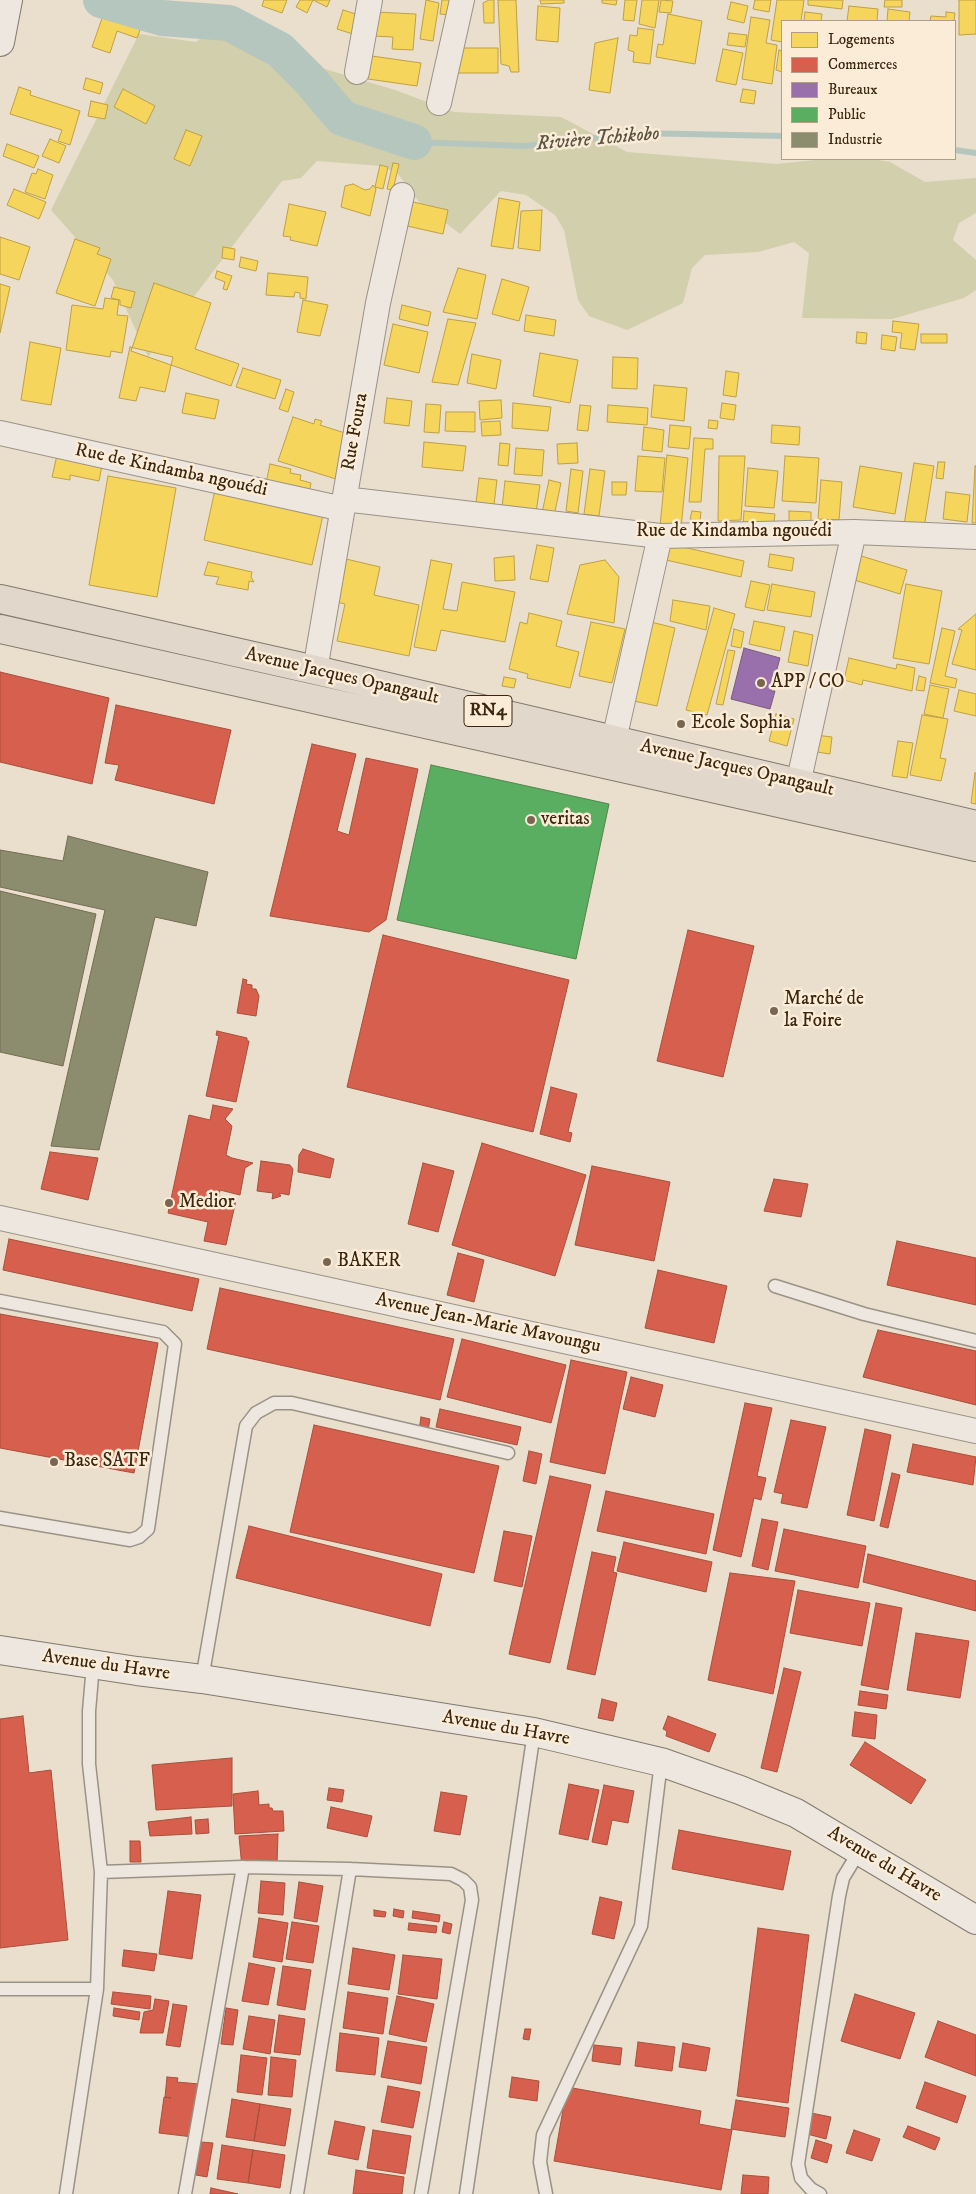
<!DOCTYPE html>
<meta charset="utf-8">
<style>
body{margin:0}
#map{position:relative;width:976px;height:2194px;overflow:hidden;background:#eadecd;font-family:"IM FELL DW Pica",serif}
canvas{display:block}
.legend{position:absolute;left:781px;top:20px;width:175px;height:140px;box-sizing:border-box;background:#faecd6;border:1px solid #ae9d87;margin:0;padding:6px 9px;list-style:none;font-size:15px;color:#3b2610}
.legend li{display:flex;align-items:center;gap:10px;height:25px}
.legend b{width:25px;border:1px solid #ae9d87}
</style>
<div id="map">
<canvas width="976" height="2194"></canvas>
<ul class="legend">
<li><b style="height:14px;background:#f6d55c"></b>Logements</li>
<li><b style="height:14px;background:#d6604d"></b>Commerces</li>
<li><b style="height:14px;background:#9970ab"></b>Bureaux</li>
<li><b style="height:14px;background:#5aae61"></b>Public</li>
<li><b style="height:14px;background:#8c8c6e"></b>Industrie</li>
</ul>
</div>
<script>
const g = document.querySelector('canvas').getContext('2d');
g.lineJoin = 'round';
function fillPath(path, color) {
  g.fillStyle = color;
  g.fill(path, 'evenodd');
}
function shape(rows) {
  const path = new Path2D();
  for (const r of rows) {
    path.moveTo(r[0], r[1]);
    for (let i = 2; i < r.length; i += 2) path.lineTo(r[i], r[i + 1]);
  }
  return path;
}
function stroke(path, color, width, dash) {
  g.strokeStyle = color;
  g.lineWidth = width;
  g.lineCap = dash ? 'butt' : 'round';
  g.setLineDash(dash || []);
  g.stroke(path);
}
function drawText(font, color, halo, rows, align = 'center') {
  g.font = font + ' "IM FELL DW Pica",serif';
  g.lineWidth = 5;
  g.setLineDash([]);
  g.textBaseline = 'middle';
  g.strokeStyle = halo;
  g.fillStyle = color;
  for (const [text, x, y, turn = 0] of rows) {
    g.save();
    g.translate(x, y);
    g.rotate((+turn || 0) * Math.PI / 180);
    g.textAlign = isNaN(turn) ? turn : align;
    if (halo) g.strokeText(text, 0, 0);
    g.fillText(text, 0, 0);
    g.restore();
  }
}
fillPath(shape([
 [231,15,280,42,315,66,395,90,454,112,561,117,627,152,777,164,825,159,872,159,890,162,925,182,976,178,976,213,959,223,953,240,976,260,976,290,964,298,892,319,802,318,809,253,794,242,758,252,705,255,692,268,683,303,627,330,589,316,578,300,564,230,555,215,526,195,501,191,460,234,420,203,398,174,382,166,317,161,301,178,282,181,148,357,113,280,51,210,139,34,196,42]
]), '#d2cfac');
const homes = shape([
 [264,0,287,0,282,13,262,6,264,0],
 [300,0,330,0,327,7,313,0,307,13,296,7,300,0],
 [426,0,439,3,433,41,420,39,426,0],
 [442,0,453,0,451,15,440,14,442,0],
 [489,0,494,0,494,23,484,23,483,3,489,0],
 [498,0,516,0,519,72,511,72,509,66,501,64,498,0],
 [540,0,564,0,564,3,541,4,540,0],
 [602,0,617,0,616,5,602,3,602,0],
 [625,0,637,0,634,21,623,20,625,0],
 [642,0,659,0,655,28,639,24,642,0],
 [661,0,673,1,671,13,659,12,661,0],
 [755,0,771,0,769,12,753,9,755,0],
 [777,0,804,0,801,21,782,21,782,42,771,40,777,0],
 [808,0,843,0,842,9,808,5,808,0],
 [885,0,902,0,902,7,884,7,885,0],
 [959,0,976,0,976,34,959,35,959,0],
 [731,2,748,6,744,23,727,19,731,2],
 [538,6,560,8,558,42,536,40,538,6],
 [849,6,878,9,877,21,847,21,849,6],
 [106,7,144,20,137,38,117,31,110,53,92,47,106,7],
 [888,9,910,12,909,21,887,21,888,9],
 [343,10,362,16,356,35,337,29,343,10],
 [375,12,416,14,413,50,392,49,393,37,374,36,375,12],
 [805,12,822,14,821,21,804,21,805,12],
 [946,12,955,13,954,21,930,21,931,16,946,17,946,12],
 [668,14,702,21,695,64,656,57,658,44,663,45,668,14],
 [751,17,770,20,766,43,777,45,772,84,742,79,751,17],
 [638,28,654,30,650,64,633,62,634,52,628,50,630,35,637,36,638,28],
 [729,33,747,35,745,47,727,45,729,33],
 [618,38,610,93,589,90,595,43,618,38],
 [456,48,498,48,498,73,456,73,456,48],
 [723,49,743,53,736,85,716,81,723,49],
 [779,50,782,51,782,72,776,70,779,50],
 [372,56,421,63,417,86,368,79,372,56],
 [86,78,103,83,100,94,83,89,86,78],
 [19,87,31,91,30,95,80,111,70,145,58,141,62,130,10,114,19,87],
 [123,89,155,106,146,124,114,107,123,89],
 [743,89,756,91,754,104,740,102,743,89],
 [91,101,108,105,105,119,88,116,91,101],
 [186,130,202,136,190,166,174,159,186,130],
 [50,139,66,146,59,163,42,156,50,139],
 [7,144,39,156,34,168,3,156,7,144],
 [393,163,399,164,393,190,387,189,393,163],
 [380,165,388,167,383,189,375,187,380,165],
 [38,169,53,175,45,199,25,192,32,173,36,174,38,169],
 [353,184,365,190,370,189,373,185,376,189,370,216,341,207,345,186,353,184],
 [14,189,46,202,39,219,7,205,14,189],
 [499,198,520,202,513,249,491,246,499,198],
 [413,202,448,210,443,234,407,226,413,202],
 [289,204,326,212,317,246,290,240,291,237,283,236,289,204],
 [542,210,540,251,518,248,521,211,542,210],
 [0,237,30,247,19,280,0,274,0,237],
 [75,239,100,248,97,254,111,259,95,306,56,293,75,239],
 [223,247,235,249,234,260,222,258,223,247],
 [241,257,258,261,256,271,239,267,241,257],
 [458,268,486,275,477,319,443,312,458,268],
 [217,271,232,276,227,290,223,289,225,282,215,278,217,271],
 [268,273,308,277,306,299,300,298,300,293,295,292,294,297,266,295,268,273],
 [502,279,529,287,519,321,492,314,502,279],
 [154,283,211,303,195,349,239,364,231,386,131,351,154,283],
 [0,284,10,287,0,333,0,284],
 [114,287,135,292,131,308,120,305,120,300,111,298,114,287],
 [105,298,119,300,117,315,128,316,122,353,111,351,110,357,66,350,72,305,103,309,105,298],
 [303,300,328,305,320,336,297,332,303,300],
 [402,305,431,312,428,326,399,319,402,305],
 [526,315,556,320,554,336,524,331,526,315],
 [448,319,476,323,458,385,432,382,448,319],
 [893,321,919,324,915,350,900,348,902,333,892,332,893,321],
 [393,324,428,332,419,373,384,365,393,324],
 [857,332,867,333,866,344,856,343,857,332],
 [921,334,947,334,947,343,921,343,921,334],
 [882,335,897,337,895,351,881,349,882,335],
 [30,342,61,348,51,405,21,400,30,342],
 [130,347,173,357,165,392,140,387,136,401,119,398,130,347],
 [540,353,578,360,570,403,533,396,540,353],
 [472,354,501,360,496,389,467,383,472,354],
 [613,357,638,358,637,389,612,388,613,357],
 [243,368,281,380,275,399,236,387,243,368],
 [726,371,739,373,736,397,723,395,726,371],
 [654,385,687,388,684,421,651,417,654,385],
 [286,389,294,392,288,412,279,409,286,389],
 [186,393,219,400,215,419,182,413,186,393],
 [387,398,412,401,409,426,384,423,387,398],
 [501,400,502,418,480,420,479,401,501,400],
 [513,403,551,407,548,431,512,428,513,403],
 [722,403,736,405,734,420,720,418,722,403],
 [426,404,441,405,439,433,424,432,426,404],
 [580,405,591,406,588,431,577,430,580,405],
 [608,405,648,408,647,425,607,422,608,405],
 [446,412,475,412,475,432,445,431,446,412],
 [293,417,314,424,315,419,322,421,320,425,351,435,336,479,278,461,293,417],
 [709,420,718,421,717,429,708,428,709,420],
 [500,421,501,435,482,436,481,422,500,421],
 [670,425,691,427,689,449,668,447,670,425],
 [772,425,800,427,799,445,771,443,772,425],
 [644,427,664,430,662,452,642,450,644,427],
 [694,438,713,439,713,449,705,449,701,502,689,502,694,438],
 [424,442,466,446,463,471,422,467,424,442],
 [500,443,510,444,508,466,498,465,500,443],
 [577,443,578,463,558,464,557,444,577,443],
 [516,448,544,450,542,476,514,474,516,448],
 [58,451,103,460,99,481,70,475,70,480,52,477,58,451],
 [667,455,688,458,681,528,660,526,667,455],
 [638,456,665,458,662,492,635,491,638,456],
 [719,456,745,456,741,520,718,521,719,456],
 [785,456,819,458,816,503,782,501,785,456],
 [938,462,945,462,943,479,936,478,938,462],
 [914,463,934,466,924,528,904,525,914,463],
 [270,464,291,469,290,473,301,475,300,480,311,483,309,494,266,483,270,464],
 [860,466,902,473,895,514,853,507,860,466],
 [975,466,976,466,976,523,972,523,975,466],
 [748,468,778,471,774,508,745,506,748,468],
 [571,469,583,471,578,513,566,511,571,469],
 [590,469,605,471,599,516,584,514,590,469],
 [108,476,176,488,157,597,89,585,108,476],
 [479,478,497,480,494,505,476,503,479,478],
 [549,480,561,483,554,516,542,513,549,480],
 [821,480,842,482,839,520,818,519,821,480],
 [505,481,540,485,536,513,502,508,505,481],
 [612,482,627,482,626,495,612,495,612,482],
 [215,490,323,515,312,565,204,540,215,490],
 [946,492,970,495,967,522,943,519,946,492],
 [692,511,701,512,700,521,690,519,692,511],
 [744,511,775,514,773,530,743,527,744,511],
 [789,511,811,512,811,529,789,529,789,511],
 [670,544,744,561,741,577,666,560,670,544],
 [537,545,554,548,548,582,530,579,537,545],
 [770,554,794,558,792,571,768,567,770,554],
 [858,555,907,570,900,594,851,579,858,555],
 [514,556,515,580,495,581,494,558,514,556],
 [346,559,380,567,374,595,419,605,409,656,337,641,345,604,337,602,346,559],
 [431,560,452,564,443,609,457,611,462,582,515,592,505,642,441,630,436,651,414,647,431,560],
 [605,560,619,577,614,623,567,614,580,565,605,560],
 [208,562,252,572,251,577,254,582,249,581,248,590,216,584,219,577,204,575,208,562],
 [751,581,770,585,764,611,745,607,751,581],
 [772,584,815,592,811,617,767,610,772,584],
 [906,584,942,591,929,664,893,658,906,584],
 [673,600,710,606,706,630,670,621,673,600],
 [714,608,735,614,707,715,686,710,714,608],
 [529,613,562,621,556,646,579,652,570,688,527,678,528,674,509,669,520,622,527,624,529,613],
 [976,614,976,670,952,664,962,630,958,629,976,614],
 [754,621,785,627,780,651,749,644,754,621],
 [591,622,625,629,612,683,579,676,591,622],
 [651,622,675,628,657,706,634,701,651,622],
 [942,628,955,631,945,676,957,679,955,688,930,683,942,628],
 [734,629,744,632,741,648,731,646,734,629],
 [794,631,813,635,808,666,788,662,794,631],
 [728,650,735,651,723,705,716,704,728,650],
 [849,658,896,669,897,664,915,668,912,691,863,680,862,685,844,680,849,658],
 [919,676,926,678,924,691,916,690,919,676],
 [504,677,516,679,514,688,502,686,504,677],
 [930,685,949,689,943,718,924,714,930,685],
 [959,690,976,694,976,716,954,711,959,690],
 [776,714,794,719,787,746,769,741,776,714],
 [922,715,948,719,940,758,946,759,941,781,910,775,922,715],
 [815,735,832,737,830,754,817,752,815,735],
 [898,741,913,743,907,778,892,776,898,741],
 [975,773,976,773,976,804,971,803,975,773]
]);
fillPath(homes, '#f6d55c');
stroke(homes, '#bea045', 1);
const shops = shape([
 [0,672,109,698,92,784,0,762,0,672],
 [116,705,231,730,214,804,115,780,119,765,105,763,116,705],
 [312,744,356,754,337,831,349,835,366,758,418,769,386,920,369,932,270,916,312,744],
 [688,930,754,946,723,1077,657,1061,688,930],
 [383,935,569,980,533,1132,347,1087,383,935],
 [243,979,247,980,246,984,252,985,252,989,256,989,259,996,256,1016,237,1013,243,979],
 [217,1031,247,1038,247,1041,249,1041,236,1102,206,1096,219,1036,216,1035,217,1031],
 [551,1087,577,1094,568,1132,572,1133,570,1142,540,1134,551,1087],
 [213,1105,233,1109,225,1119,232,1126,226,1155,232,1158,253,1163,245,1168,240,1195,220,1190,219,1196,236,1200,226,1245,204,1241,208,1222,168,1213,189,1115,210,1120,213,1105],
 [482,1143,586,1175,555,1276,452,1245,482,1143],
 [303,1149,334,1159,330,1178,298,1172,299,1155,303,1149],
 [50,1152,98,1158,88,1200,41,1189,50,1152],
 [261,1161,290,1165,293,1169,289,1195,279,1193,281,1196,272,1199,273,1193,257,1191,261,1161],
 [423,1163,454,1171,438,1232,408,1224,423,1163],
 [592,1166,670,1182,654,1261,575,1245,592,1166],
 [774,1179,808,1184,801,1217,764,1211,774,1179],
 [9,1239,199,1279,192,1311,3,1270,9,1239],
 [897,1241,976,1258,976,1305,887,1285,897,1241],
 [458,1253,484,1260,474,1302,447,1295,458,1253],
 [658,1270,727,1286,714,1343,645,1328,658,1270],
 [220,1288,454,1339,440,1400,207,1349,220,1288],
 [0,1314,158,1343,134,1473,0,1448,0,1314],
 [878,1330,976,1351,976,1405,863,1377,878,1330],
 [462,1339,566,1365,551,1423,447,1397,462,1339],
 [571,1360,627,1372,605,1474,550,1462,571,1360],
 [631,1377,663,1385,655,1417,623,1409,631,1377],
 [745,1403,772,1408,757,1476,766,1478,761,1500,754,1498,741,1557,713,1550,745,1403],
 [440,1409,521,1427,517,1445,436,1427,440,1409],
 [421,1417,430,1419,428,1431,419,1430,421,1417],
 [791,1420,826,1427,807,1508,781,1503,783,1494,774,1492,791,1420],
 [314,1425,499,1466,474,1573,290,1532,314,1425],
 [865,1429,891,1435,874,1521,847,1515,865,1429],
 [913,1444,976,1457,973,1485,907,1472,913,1444],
 [529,1451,542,1454,536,1484,523,1481,529,1451],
 [892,1473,900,1475,888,1528,880,1526,892,1473],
 [550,1476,591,1485,550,1663,509,1654,550,1476],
 [606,1491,714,1514,706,1554,597,1531,606,1491],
 [762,1519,778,1522,768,1570,752,1566,762,1519],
 [249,1526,442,1574,430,1626,236,1578,249,1526],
 [784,1529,866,1546,858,1588,775,1571,784,1529],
 [504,1531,532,1536,522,1587,494,1581,504,1531],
 [624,1542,712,1562,706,1592,617,1571,624,1542],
 [592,1552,616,1557,613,1572,617,1573,595,1675,567,1669,592,1552],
 [868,1554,976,1581,976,1611,863,1582,868,1554],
 [730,1573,795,1581,773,1694,708,1680,730,1573],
 [798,1590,870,1603,862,1646,790,1633,798,1590],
 [876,1603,902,1608,888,1690,861,1685,876,1603],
 [916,1633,969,1641,960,1698,907,1690,916,1633],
 [784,1668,801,1672,777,1772,761,1768,784,1668],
 [860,1691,888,1695,886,1709,858,1705,860,1691],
 [602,1699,617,1703,613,1721,598,1718,602,1699],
 [855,1712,877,1715,875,1739,852,1736,855,1712],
 [23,1716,29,1773,51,1770,68,1940,0,1948,0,1719,23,1716],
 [668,1716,716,1734,709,1752,666,1736,667,1731,663,1729,668,1716],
 [865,1742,926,1780,911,1804,850,1765,865,1742],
 [232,1758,232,1806,156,1810,152,1765,232,1758],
 [569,1784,599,1790,588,1840,559,1834,569,1784],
 [604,1785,634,1791,628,1823,612,1820,607,1845,592,1842,604,1785],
 [329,1788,344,1790,342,1802,327,1800,329,1788],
 [258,1791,259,1805,269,1804,269,1808,272,1808,273,1811,283,1811,284,1831,235,1834,233,1794,258,1791],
 [441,1792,467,1796,460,1835,434,1831,441,1792],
 [331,1807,372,1816,367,1837,327,1828,331,1807],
 [191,1817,192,1834,150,1836,148,1822,191,1817],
 [208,1819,209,1833,196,1834,195,1820,208,1819],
 [679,1830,791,1851,783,1890,672,1869,679,1830],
 [278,1834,277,1864,242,1868,239,1836,278,1834],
 [130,1841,140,1841,141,1862,130,1862,130,1841],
 [261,1881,285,1883,283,1915,258,1913,261,1881],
 [299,1882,323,1886,317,1922,294,1918,299,1882],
 [168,1891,201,1895,192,1959,159,1954,168,1891],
 [600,1897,622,1902,614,1939,592,1934,600,1897],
 [394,1909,404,1911,403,1918,393,1916,394,1909],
 [374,1910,386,1912,385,1917,374,1916,374,1910],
 [413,1911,440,1915,439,1922,412,1918,413,1911],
 [259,1918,288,1923,282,1962,253,1957,259,1918],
 [292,1922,319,1926,313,1963,286,1959,292,1922],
 [444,1922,452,1924,450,1934,442,1932,444,1922],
 [409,1923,437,1926,436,1933,408,1930,409,1923],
 [758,1928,809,1935,788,2103,737,2096,758,1928],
 [353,1948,395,1955,389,1990,348,1984,353,1948],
 [124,1950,157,1954,154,1971,122,1966,124,1950],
 [403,1955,442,1959,437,1999,398,1994,403,1955],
 [249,1963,275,1968,268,2005,242,2001,249,1963],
 [283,1966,311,1970,305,2010,277,2005,283,1966],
 [113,1992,151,1996,150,2009,111,2004,113,1992],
 [348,1992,388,1998,383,2034,343,2028,348,1992],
 [855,1994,915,2013,900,2059,841,2041,855,1994],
 [397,1996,434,2004,426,2042,389,2034,397,1996],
 [155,1999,169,2001,163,2033,140,2033,144,2012,153,2010,155,1999],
 [173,2004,187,2006,180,2047,166,2045,173,2004],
 [114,2008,140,2012,139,2020,113,2016,114,2008],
 [226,2008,238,2010,233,2045,221,2044,226,2008],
 [279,2015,305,2019,300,2055,274,2052,279,2015],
 [249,2016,275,2020,270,2054,243,2049,249,2016],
 [938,2021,976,2035,976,2076,925,2057,938,2021],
 [525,2029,531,2029,529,2040,523,2039,525,2029],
 [340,2033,379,2038,375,2075,336,2071,340,2033],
 [388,2041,427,2047,421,2084,381,2077,388,2041],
 [638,2042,675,2047,672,2071,635,2066,638,2042],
 [683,2043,710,2048,706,2071,679,2067,683,2043],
 [594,2045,622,2048,620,2065,592,2061,594,2045],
 [241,2055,267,2058,262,2095,237,2092,241,2055],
 [271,2057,296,2060,292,2097,268,2095,271,2057],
 [167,2077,178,2078,177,2082,199,2084,193,2137,159,2133,164,2097,171,2098,165,2097,167,2077],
 [512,2077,539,2081,537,2101,509,2097,512,2077],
 [925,2082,966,2096,957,2123,916,2108,925,2082],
 [388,2086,420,2092,413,2128,381,2122,388,2086],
 [567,2087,701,2111,699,2124,732,2130,721,2190,554,2161,567,2087],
 [232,2099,260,2104,254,2141,226,2137,232,2099],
 [736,2100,789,2108,785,2137,731,2129,736,2100],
 [260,2104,291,2109,285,2146,254,2141,260,2104],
 [811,2113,831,2117,826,2139,807,2134,811,2113],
 [335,2121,365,2127,358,2160,328,2154,335,2121],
 [908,2126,940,2138,935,2150,903,2137,908,2126],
 [373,2130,411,2136,405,2174,367,2168,373,2130],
 [854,2130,880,2139,872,2161,846,2153,854,2130],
 [816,2140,832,2145,827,2163,811,2158,816,2140],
 [201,2142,213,2143,207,2177,196,2175,201,2142],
 [222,2145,253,2150,248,2183,217,2179,222,2145],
 [253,2150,285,2155,280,2188,248,2183,253,2150],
 [356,2170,404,2177,402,2194,353,2194,356,2170],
 [743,2175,769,2177,768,2194,741,2194,743,2175],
 [211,2188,238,2194,210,2194,211,2188]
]);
fillPath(shops, '#d6604d');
stroke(shops, '#a84f3b', 1);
const offices = shape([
 [744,648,780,658,771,691,775,691,770,709,731,699,744,648]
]);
fillPath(offices, '#9970ab');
stroke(offices, '#7d5a7c', 1);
const public = shape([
 [431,765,609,804,576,959,397,920,431,765]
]);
fillPath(public, '#5aae61');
stroke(public, '#518549', 1);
const industry = shape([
 [68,836,208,872,196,926,155,917,99,1150,51,1146,105,910,0,887,0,850,63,861,68,836],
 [0,891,96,914,63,1066,0,1052,0,891]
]);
fillPath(industry, '#8c8c6e');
stroke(industry, '#746d52', 1);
stroke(shape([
 [414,142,525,146,637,133,782,136],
 [955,150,976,153]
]), '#b5c6be', 6);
stroke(shape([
 [101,0,162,18,229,23,280,50,309,79,342,118,414,142]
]), '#b5c6be', 36);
const lane = shape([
 [775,1286,864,1314,976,1341],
 [0,1301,163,1332,175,1344,148,1529,139,1537,130,1540,0,1518],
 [202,1679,246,1426,256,1413,274,1403,292,1403,508,1453],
 [101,1872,243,1867,350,1869,451,1874,463,1880,470,1887,472,1900,421,2194],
 [0,1989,97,1989],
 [66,2194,97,1989,101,1872,89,1764,89,1711,93,1665],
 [185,2194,243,1867],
 [297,2194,350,1869],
 [466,2194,534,1732],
 [546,2194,540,2162,543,2135,641,1926,661,1762],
 [820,2194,811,2189,801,2178,798,2164,839,1896,843,1878,860,1850]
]);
const street = shape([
 [357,72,370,0],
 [439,103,462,0],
 [0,433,343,509],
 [344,499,660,536,854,532,976,537],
 [315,670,378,303,402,195],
 [614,740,660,536],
 [798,784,854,532],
 [0,1218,976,1431]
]);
const secondary = shape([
 [0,42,8,0],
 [0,1650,137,1671,202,1679,534,1732,661,1762,740,1790,796,1813,976,1920]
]);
const highway = shape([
 [0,599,315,670,976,825],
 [0,629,976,847]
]);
stroke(lane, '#9b9286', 15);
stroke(street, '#9b9286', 26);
stroke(secondary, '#82796d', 30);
stroke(highway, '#82796d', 30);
stroke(lane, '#ede7df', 12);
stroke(street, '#ede7df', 24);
stroke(secondary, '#ede7df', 28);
stroke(highway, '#e1d7ca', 28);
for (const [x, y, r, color] of [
 [761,683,5,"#786652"],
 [681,724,5,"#786652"],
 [531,820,5,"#786652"],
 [774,1011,5,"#786652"],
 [169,1203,5,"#786652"],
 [327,1262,5,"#786652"],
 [54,1462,5,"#786652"]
]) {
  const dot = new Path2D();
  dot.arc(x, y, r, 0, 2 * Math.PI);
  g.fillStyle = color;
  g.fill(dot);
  stroke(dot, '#faecd6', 2);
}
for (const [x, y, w] of [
 [488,711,48]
]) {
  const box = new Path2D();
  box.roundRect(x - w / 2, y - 15.5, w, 31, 4);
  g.fillStyle = '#faecd6';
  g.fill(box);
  stroke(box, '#3b2610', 1);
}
drawText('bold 18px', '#3b2610', null, [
 ["RN4",488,711]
]);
drawText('19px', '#3b2610', '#faecd6', [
 ["Rue Foura",356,432,-80],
 ["Rue de Kindamba ngouédi",171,471,12],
 ["Rue de Kindamba ngouédi",734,532],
 ["Avenue Jacques Opangault",342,677,13],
 ["Avenue Jacques Opangault",737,769,13],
 ["Avenue Jean-Marie Mavoungu",488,1324,12],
 ["Avenue du Havre",106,1666,8],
 ["Avenue du Havre",506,1729,10],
 ["Avenue du Havre",884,1865,31]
]);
drawText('19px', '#3b2610', '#faecd6', [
 ["APP / CO",771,683],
 ["Ecole Sophia",691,724],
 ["veritas",541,820],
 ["Marché de",784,1000],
 ["la Foire",784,1022],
 ["Medior",179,1203],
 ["BAKER",337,1262],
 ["Base SATF",64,1462]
], 'left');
drawText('italic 20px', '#595342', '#faecd6', [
 ["Rivière Tchikobo",598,140,-5]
]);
</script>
